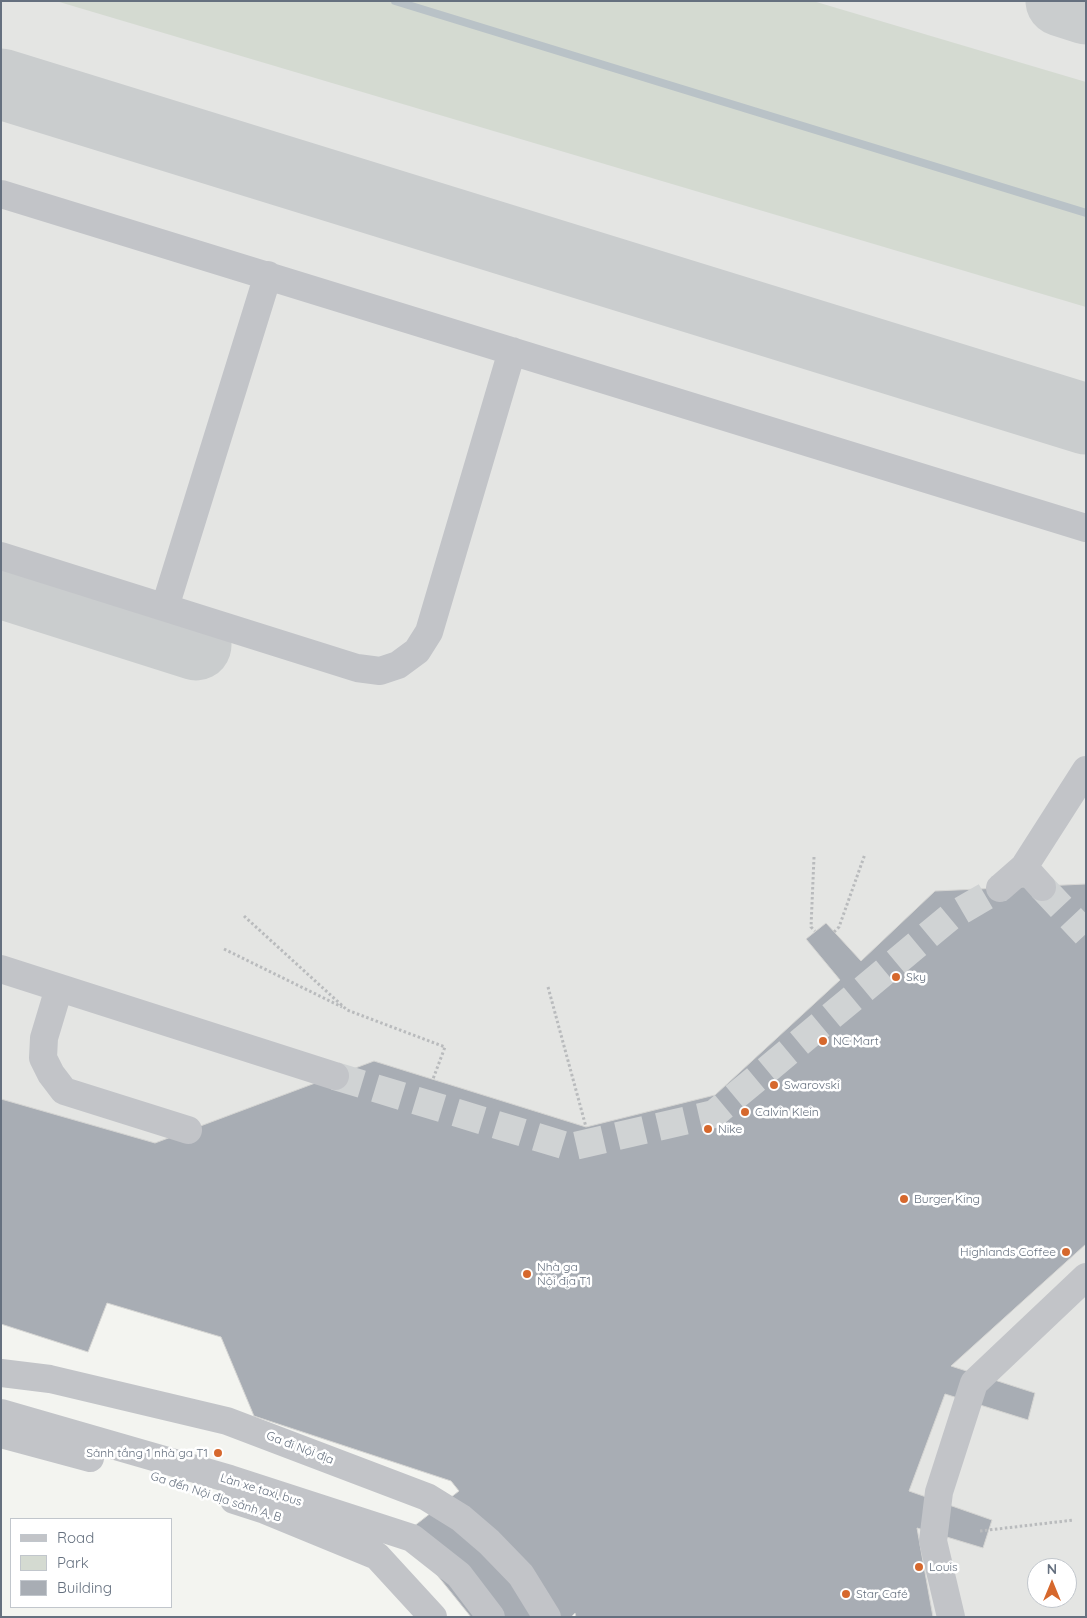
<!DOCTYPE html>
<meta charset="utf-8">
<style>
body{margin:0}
#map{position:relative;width:1087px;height:1618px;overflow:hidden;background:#f3f4f0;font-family:Quicksand,sans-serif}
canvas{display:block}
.frame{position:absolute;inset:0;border:2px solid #65707f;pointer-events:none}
.legend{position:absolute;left:10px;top:1518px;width:162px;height:90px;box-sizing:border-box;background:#fff;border:1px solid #c1c6cc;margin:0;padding:6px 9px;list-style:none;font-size:15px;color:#65707f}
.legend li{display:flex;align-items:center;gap:10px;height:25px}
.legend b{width:25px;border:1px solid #c1c6cc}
.north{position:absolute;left:1027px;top:1558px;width:50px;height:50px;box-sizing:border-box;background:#fff;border:1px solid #c1c6cc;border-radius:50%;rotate:0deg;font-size:14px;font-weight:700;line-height:20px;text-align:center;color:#65707f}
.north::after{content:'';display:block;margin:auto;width:18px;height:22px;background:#d6682d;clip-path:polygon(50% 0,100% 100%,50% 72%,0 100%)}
</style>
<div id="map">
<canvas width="1087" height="1618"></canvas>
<div class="frame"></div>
<ul class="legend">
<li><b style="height:6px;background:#c2c4c8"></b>Road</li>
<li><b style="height:14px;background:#d4dad1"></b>Park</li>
<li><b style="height:14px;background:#a8adb4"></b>Building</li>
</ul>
<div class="north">N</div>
</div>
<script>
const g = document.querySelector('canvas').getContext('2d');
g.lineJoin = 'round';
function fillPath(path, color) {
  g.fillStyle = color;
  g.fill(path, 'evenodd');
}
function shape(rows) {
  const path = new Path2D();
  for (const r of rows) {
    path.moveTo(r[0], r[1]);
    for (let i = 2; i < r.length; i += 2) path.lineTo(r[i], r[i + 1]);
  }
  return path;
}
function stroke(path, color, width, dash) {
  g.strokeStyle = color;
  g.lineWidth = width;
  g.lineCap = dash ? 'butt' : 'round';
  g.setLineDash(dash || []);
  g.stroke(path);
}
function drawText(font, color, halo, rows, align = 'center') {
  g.font = font + ' Quicksand,sans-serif';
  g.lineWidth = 5;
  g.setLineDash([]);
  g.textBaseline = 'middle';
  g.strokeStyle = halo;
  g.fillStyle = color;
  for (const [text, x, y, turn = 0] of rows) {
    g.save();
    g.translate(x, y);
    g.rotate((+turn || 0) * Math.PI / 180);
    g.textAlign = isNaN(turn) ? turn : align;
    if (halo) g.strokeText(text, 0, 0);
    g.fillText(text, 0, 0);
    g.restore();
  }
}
fillPath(shape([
 [1,1,1086,1,1086,1617,658,1617,614,1427,1,1240],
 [1037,1568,1067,1568,1067,1598,1037,1598]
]), '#e4e5e3');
fillPath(shape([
 [56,1,813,1,1086,82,1086,307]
]), '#d4dad1');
stroke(shape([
 [395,1,1086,213]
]), '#b9c2c7', 8);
stroke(shape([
 [1061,1,1086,9],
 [1,84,1086,419],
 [1,583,196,645]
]), '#cacdce', 71);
const building = shape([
 [1086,884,1086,1244,951,1366,1035,1393,1028,1420,945,1394,909,1491,992,1520,983,1548,917,1528,933,1617,576,1617,575,1613,571,1617,471,1617,404,1534,459,1491,451,1481,254,1416,221,1337,107,1303,88,1352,1,1324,1,1099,155,1143,374,1061,586,1127,715,1095,840,980,806,939,826,923,861,961,935,891,1086,884]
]);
fillPath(building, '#a8adb4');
stroke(building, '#d5d5d3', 1);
stroke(shape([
 [1042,887,1086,934],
 [335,1076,570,1147,714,1114,950,917,1000,888]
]), '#d0d3d4', 28, [28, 14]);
stroke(shape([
 [814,857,811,927,815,931],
 [244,916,347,1010,445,1047,433,1079],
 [834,932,839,927,865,854],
 [224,949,342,1007],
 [548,987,586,1127],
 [980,1531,1074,1520]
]), '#b9bbbd', 3, [2.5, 2.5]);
stroke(shape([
 [1,194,1086,528],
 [1,556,357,668,380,671,398,665,417,651,429,632,512,351],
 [165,607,268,275],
 [1024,867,1042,887],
 [1000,888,1024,867,1086,770],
 [1,969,335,1076],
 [59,988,44,1038,43,1058,51,1074,64,1091,188,1130],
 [1,1373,50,1379,227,1421,427,1497,461,1518,489,1542,521,1575,547,1617],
 [1,1413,230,1479,412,1538,459,1575,491,1617],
 [1,1434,90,1458],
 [234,1500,265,1510,377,1556,433,1617],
 [951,1617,933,1541,939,1492,974,1383,1086,1277]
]), '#c2c4c8', 28);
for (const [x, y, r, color] of [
 [896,977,5,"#d6682d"],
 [823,1041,5,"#d6682d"],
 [774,1085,5,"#d6682d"],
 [745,1112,5,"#d6682d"],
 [708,1129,5,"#d6682d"],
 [904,1199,5,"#d6682d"],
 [1066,1252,5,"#d6682d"],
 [527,1274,5,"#d6682d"],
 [218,1453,5,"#d6682d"],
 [919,1567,5,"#d6682d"],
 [846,1594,5,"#d6682d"]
]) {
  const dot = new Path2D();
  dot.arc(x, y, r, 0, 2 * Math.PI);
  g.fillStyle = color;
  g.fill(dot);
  stroke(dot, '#fff', 2);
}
drawText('12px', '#65707f', '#fff', [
 ["Sky",906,977],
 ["NC Mart",833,1041],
 ["Swarovski",784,1085],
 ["Calvin Klein",755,1112],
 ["Nike",718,1129],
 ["Burger King",914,1199],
 ["Highlands Coffee",1056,1252,"right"],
 ["Nhà ga",537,1267],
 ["Nội địa T1",537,1281],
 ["Sảnh tầng 1 nhà ga T1",208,1453,"right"],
 ["Louis",929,1567],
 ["Star Café",856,1594]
], 'left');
drawText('12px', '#65707f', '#fff', [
 ["Ga đi Nội địa",300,1448,21],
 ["Làn xe taxi, bus",261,1490,17],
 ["Ga đến Nội địa sảnh A, B",216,1497,18]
]);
</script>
